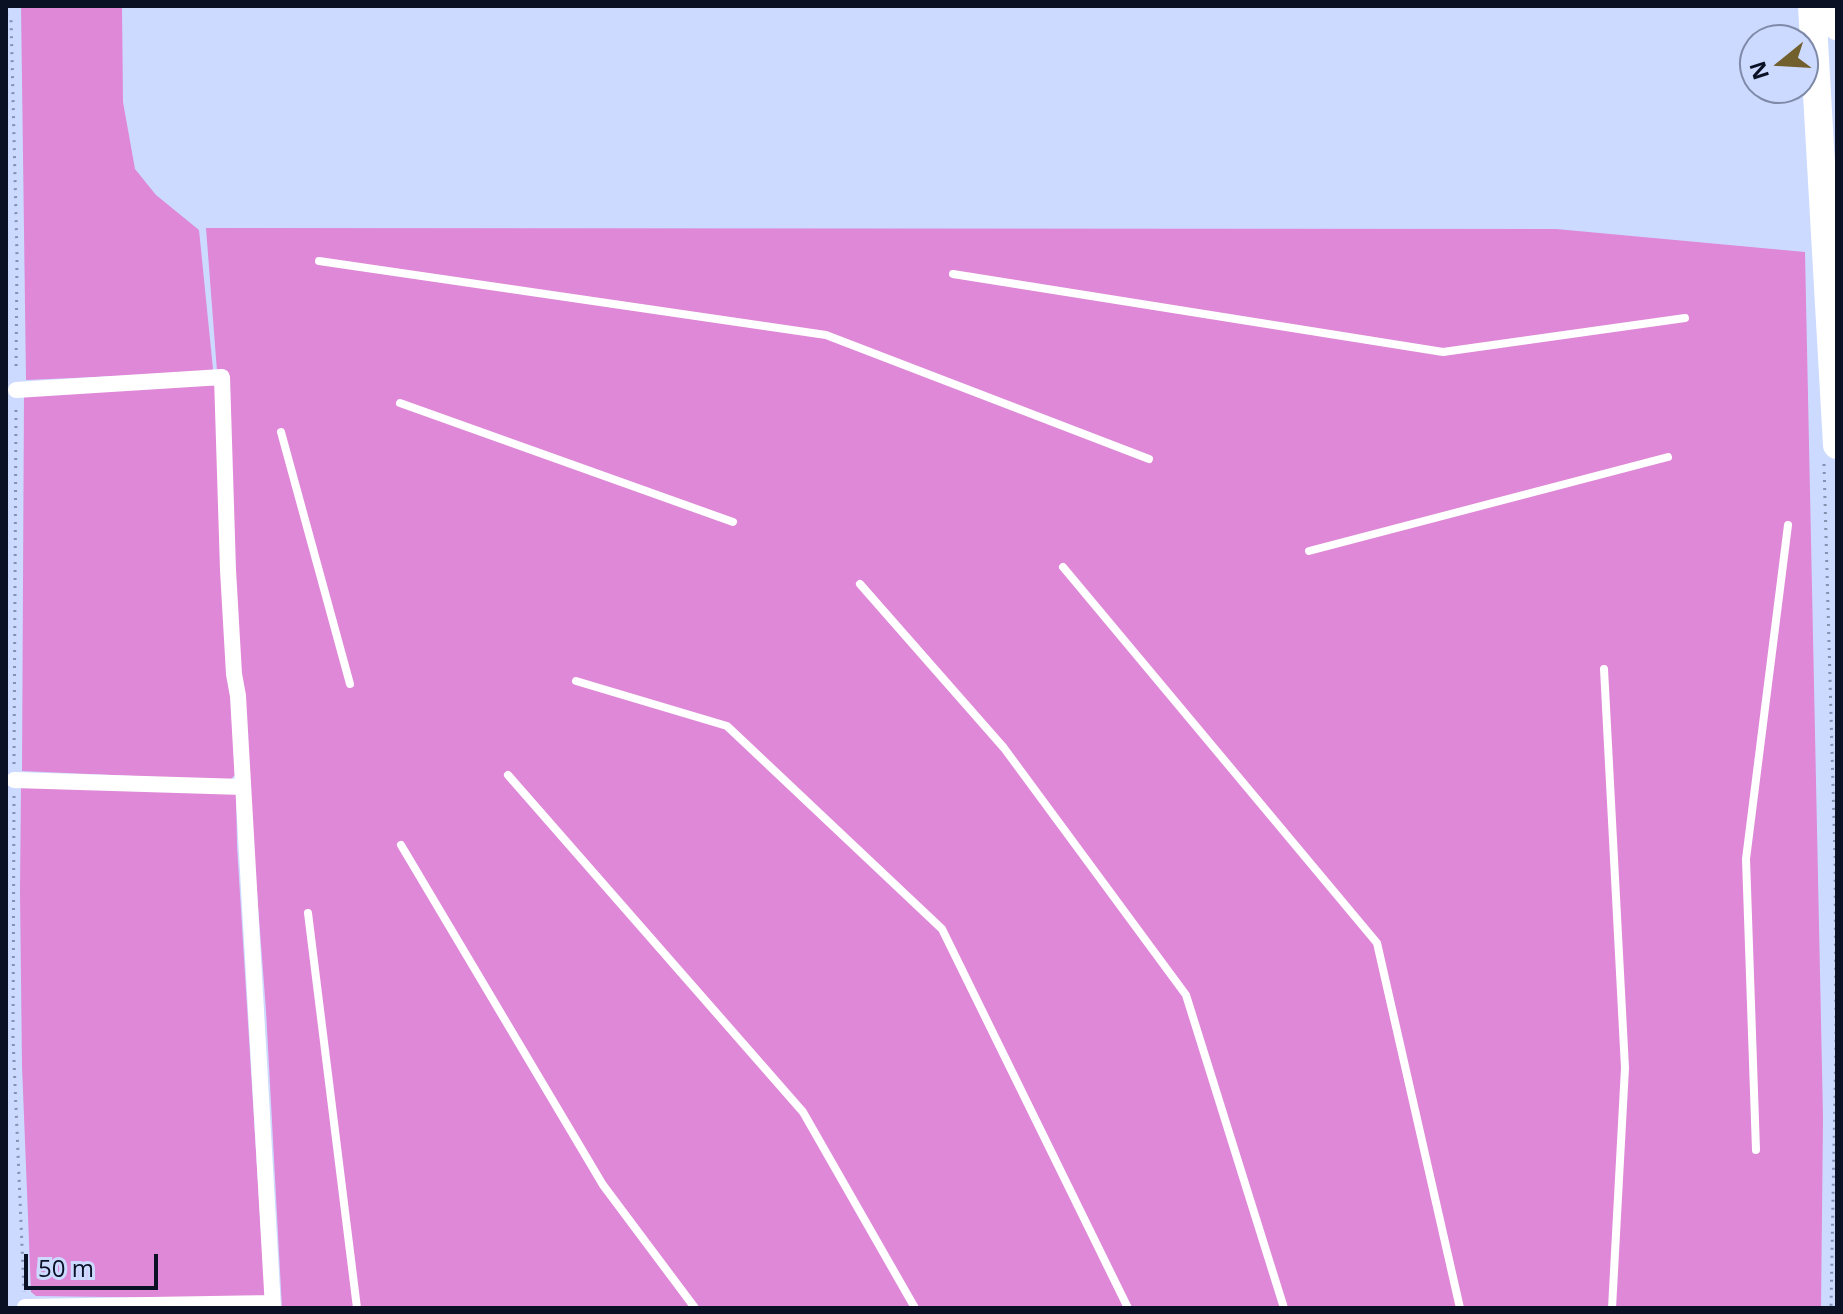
<!DOCTYPE html>
<style>
body{margin:0}
#map{position:relative;width:1843px;height:1314px;overflow:hidden;background:#cddaff;font-family:"Open Sans",sans-serif}
canvas{display:block}
.frame{position:absolute;inset:0;border:8px solid #0b1125;pointer-events:none}
.north{position:absolute;left:1739px;top:24px;width:80px;height:80px;box-sizing:border-box;background:#cddaff;border:2px solid #7f8aa8;border-radius:50%;rotate:252deg;font-size:22px;font-weight:700;line-height:32px;text-align:center;color:#0b1125}
.north::after{content:'';display:block;margin:auto;width:28px;height:36px;background:#715f2d;clip-path:polygon(50% 0,100% 100%,50% 72%,0 100%)}
.scale{position:absolute;left:24px;top:1254px;width:134px;height:36px;box-sizing:border-box;border:4px solid #0b1125;border-top:0;padding-left:10px;font-size:24px;line-height:28px;white-space:nowrap;color:#0b1125;-webkit-text-stroke:6px #cddaff;paint-order:stroke}
</style>
<div id="map">
<canvas width="1843" height="1314"></canvas>
<div class="frame"></div>
<div class="north">N</div>
<div class="scale">50 m</div>
</div>
<script>
const g = document.querySelector('canvas').getContext('2d');
g.lineJoin = 'round';
function fillPath(path, color) {
  g.fillStyle = color;
  g.fill(path, 'evenodd');
}
function shape(rows) {
  const path = new Path2D();
  for (const r of rows) {
    path.moveTo(r[0], r[1]);
    for (let i = 2; i < r.length; i += 2) path.lineTo(r[i], r[i + 1]);
  }
  return path;
}
function stroke(path, color, width, dash) {
  g.strokeStyle = color;
  g.lineWidth = width;
  g.lineCap = dash ? 'butt' : 'round';
  g.setLineDash(dash || []);
  g.stroke(path);
}
fillPath(shape([
 [21,6,122,6,123,102,135,169,156,195,199,230,213,369,210,372,26,380],
 [206,228,1556,229,1805,252,1823,1118,1821,1308,282,1308,266,1010],
 [210,383,215,386,219,490,235,775,231,779,223,780,22,771,24,394],
 [21,785,236,794,237,846,265,1296,257,1299,36,1296,31,1292,22,1066,20,892]
]), '#de88d7');
stroke(shape([
 [6,15,11,18,17,256,16,372],
 [1824,464,1835,857,1836,1039,1831,1308],
 [14,764,16,408],
 [14,796,13,1038,24,1292]
]), '#8690af', 3, [2, 6]);
stroke(shape([
 [319,261,826,335,1149,459],
 [953,274,1443,352,1685,318],
 [400,403,733,522],
 [281,432,350,684],
 [1309,551,1668,457],
 [1063,567,1377,943,1460,1308],
 [860,584,1004,748,1186,995,1284,1308],
 [1604,669,1625,1068,1612,1308],
 [576,681,727,726,942,929,1128,1308],
 [508,775,803,1112,915,1308],
 [401,845,603,1185,695,1308],
 [308,913,357,1308],
 [1756,1150,1746,859,1788,525]
]), '#fff', 8);
stroke(shape([
 [16,390,222,377,228,570,234,674,238,696,273,1308],
 [14,780,243,787],
 [25,1307,273,1303]
]), '#fff', 16);
stroke(shape([
 [1812,6,1837,445],
 [1836,6,1837,26]
]), '#fff', 28);
</script>
